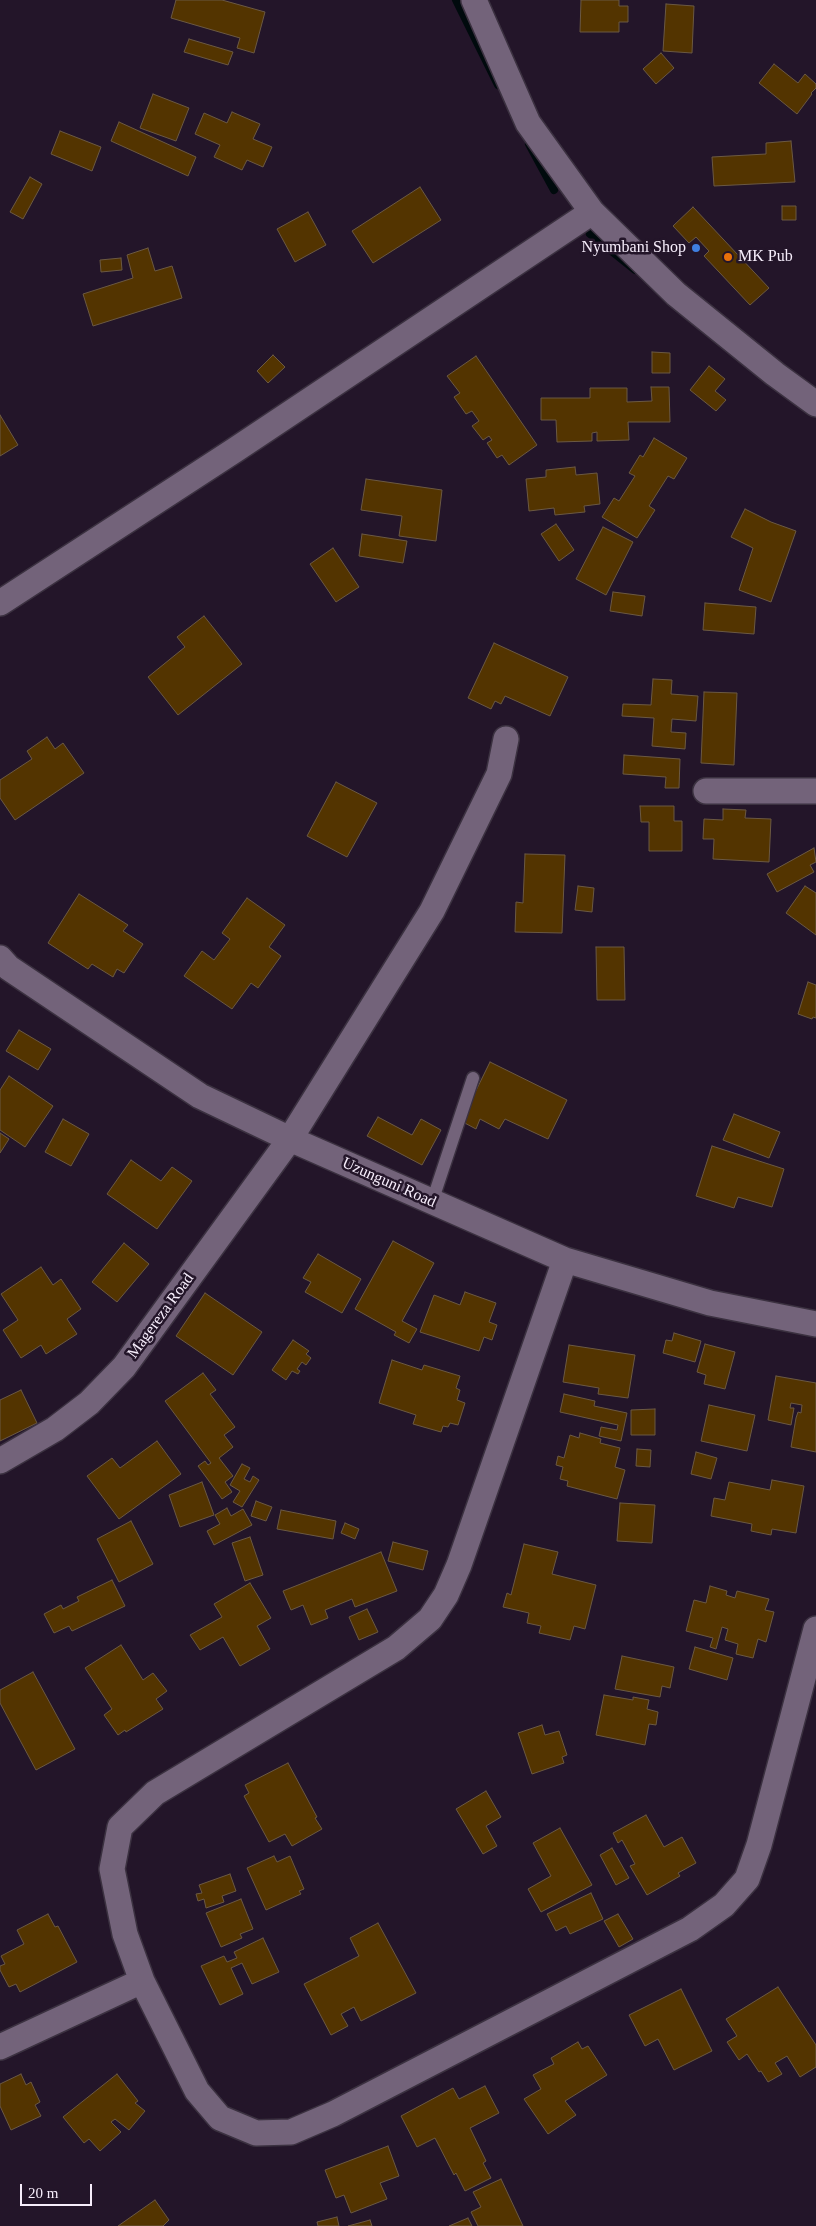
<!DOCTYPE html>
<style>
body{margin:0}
#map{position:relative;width:816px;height:2226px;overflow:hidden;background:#231529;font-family:"Times New Roman",serif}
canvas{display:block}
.scale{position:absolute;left:20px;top:2184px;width:72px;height:22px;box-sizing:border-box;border:2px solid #f6edfb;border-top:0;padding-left:6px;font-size:15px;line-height:18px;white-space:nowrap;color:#f6edfb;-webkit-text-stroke:4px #231529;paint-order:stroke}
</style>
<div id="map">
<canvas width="816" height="2226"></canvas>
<div class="scale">20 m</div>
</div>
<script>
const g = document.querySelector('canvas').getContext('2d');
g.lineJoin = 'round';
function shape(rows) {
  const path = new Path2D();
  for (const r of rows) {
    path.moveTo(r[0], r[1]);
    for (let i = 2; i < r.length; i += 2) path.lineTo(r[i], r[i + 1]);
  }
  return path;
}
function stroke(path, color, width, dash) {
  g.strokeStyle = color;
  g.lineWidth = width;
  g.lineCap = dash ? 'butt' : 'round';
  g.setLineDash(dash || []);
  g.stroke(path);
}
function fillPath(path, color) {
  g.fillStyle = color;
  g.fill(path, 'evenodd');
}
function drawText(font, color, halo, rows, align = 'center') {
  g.font = font + ' "Times New Roman",serif';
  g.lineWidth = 5;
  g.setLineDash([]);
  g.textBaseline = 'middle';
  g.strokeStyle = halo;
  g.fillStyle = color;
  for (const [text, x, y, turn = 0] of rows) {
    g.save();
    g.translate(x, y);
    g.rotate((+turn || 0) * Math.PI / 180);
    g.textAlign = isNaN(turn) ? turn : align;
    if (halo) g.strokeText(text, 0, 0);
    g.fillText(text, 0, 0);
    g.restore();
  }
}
stroke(shape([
 [456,0,498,85],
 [529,144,554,190],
 [590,234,635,270]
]), '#000a0d', 8);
const building = shape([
 [176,0,222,0,265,12,254,53,237,48,240,38,171,18,176,0],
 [581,0,619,0,619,6,628,6,628,22,619,22,619,32,580,32,581,0],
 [666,4,694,6,692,53,663,51,666,4],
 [189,39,233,52,228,65,184,52,189,39],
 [661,53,674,68,656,84,643,69,661,53],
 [774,64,798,83,805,74,816,84,816,88,811,93,812,94,797,114,759,83,774,64],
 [153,94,189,108,176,141,140,128,153,94],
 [232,112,260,124,253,139,272,147,263,167,247,160,242,170,214,157,220,145,195,134,204,113,227,123,232,112],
 [119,122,196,157,188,176,111,141,119,122],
 [60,131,101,147,92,171,51,154,60,131],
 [791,141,795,182,714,186,712,157,766,154,766,143,791,141],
 [30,177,42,184,23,219,10,212,30,177],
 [420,187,441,220,373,263,352,231,420,187],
 [782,206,796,206,796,220,782,220,782,206],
 [693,207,769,288,750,305,704,256,709,251,696,237,689,243,673,226,693,207],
 [308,212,326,245,295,262,277,229,308,212],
 [148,248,155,271,172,266,182,298,93,326,83,294,133,278,127,255,148,248],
 [121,258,122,270,101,272,100,260,121,258],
 [652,352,670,353,670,373,652,373,652,352],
 [273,355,285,367,268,383,257,371,273,355],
 [476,356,537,445,509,465,502,455,497,458,487,443,492,440,489,436,483,440,472,426,479,421,472,411,466,414,454,397,460,393,447,376,476,356],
 [709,366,725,379,715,391,726,400,716,411,690,390,709,366],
 [651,387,669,387,670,422,628,422,629,440,597,441,597,432,592,433,592,441,557,442,556,420,541,420,541,398,590,398,590,388,627,388,627,402,652,401,651,387],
 [0,415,18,445,0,456,0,415],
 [654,438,687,458,674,479,668,476,649,506,655,510,637,538,602,517,614,498,619,501,635,476,629,473,640,455,643,457,654,438],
 [575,467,576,475,597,473,600,504,584,506,585,512,555,515,554,508,529,511,526,479,546,477,546,470,575,467],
 [366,479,442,490,436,541,399,536,402,516,361,510,366,479],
 [745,509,771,522,796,531,771,602,739,590,753,548,731,537,745,509],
 [556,524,574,550,559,561,541,534,556,524],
 [603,527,633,542,606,595,576,579,603,527],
 [362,534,407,541,403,563,359,556,362,534],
 [333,548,359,587,336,602,310,564,333,548],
 [613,592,645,596,642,616,610,611,613,592],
 [705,603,756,607,754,634,703,630,705,603],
 [204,616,242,664,178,715,148,677,185,647,177,637,204,616],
 [494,643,568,677,550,716,505,696,501,704,495,701,491,709,468,698,494,643],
 [653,679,672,680,671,694,698,696,696,721,672,719,671,732,686,733,685,749,652,746,654,718,622,716,623,704,651,705,653,679],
 [704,692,737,693,734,765,701,763,704,692],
 [47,737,55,749,63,743,84,773,15,820,0,798,0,780,32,759,27,751,47,737],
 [624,755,680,759,679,788,665,788,666,777,623,774,624,755],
 [336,782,377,803,347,857,307,836,336,782],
 [640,806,674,806,674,821,682,821,682,851,649,851,649,822,641,822,640,806],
 [723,809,746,810,745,818,771,819,769,862,713,859,714,839,703,839,704,819,723,820,723,809],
 [814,848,816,862,810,865,814,872,777,892,767,874,814,848],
 [525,854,565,855,562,933,515,932,516,902,523,903,525,854],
 [578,886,594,888,592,912,575,910,578,886],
 [805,886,816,893,816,935,786,913,805,886],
 [79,894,128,925,123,931,143,944,124,973,117,969,113,977,92,964,88,969,48,943,79,894],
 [247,898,285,925,269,947,281,956,258,988,251,983,232,1009,184,976,202,951,214,960,230,939,222,933,247,898],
 [596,947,624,947,625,1000,597,1000,596,947],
 [808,982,816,985,816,1018,813,1017,812,1019,798,1014,808,982],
 [19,1030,51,1049,38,1070,6,1051,19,1030],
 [490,1062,567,1100,548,1139,505,1119,499,1129,480,1119,476,1129,461,1121,490,1062],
 [9,1076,53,1106,25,1147,0,1130,0,1090,9,1076],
 [734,1114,780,1132,769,1158,723,1140,734,1114],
 [378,1117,412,1135,421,1119,441,1130,422,1165,367,1136,378,1117],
 [63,1119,89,1134,71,1166,45,1152,63,1119],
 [0,1133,9,1139,0,1153,0,1133],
 [712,1146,784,1169,772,1207,738,1197,734,1208,696,1196,712,1146],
 [131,1160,161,1181,172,1167,192,1181,157,1229,107,1194,131,1160],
 [393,1241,434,1263,402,1321,417,1329,409,1343,394,1335,396,1332,355,1309,393,1241],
 [124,1243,149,1264,117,1302,92,1282,124,1243],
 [318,1254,361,1279,342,1313,305,1292,311,1282,303,1278,318,1254],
 [41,1267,53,1285,61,1279,81,1309,67,1319,77,1334,46,1354,41,1345,21,1358,3,1330,18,1320,1,1294,41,1267],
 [465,1292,496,1303,489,1322,497,1325,492,1340,484,1337,479,1351,420,1332,434,1295,460,1305,465,1292],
 [205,1293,262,1332,233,1375,176,1336,205,1293],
 [674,1333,701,1341,695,1362,663,1353,666,1340,672,1341,674,1333],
 [293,1340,309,1351,306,1354,311,1358,306,1365,302,1362,297,1369,300,1371,298,1374,292,1371,286,1380,272,1370,293,1340],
 [705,1344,735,1352,725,1389,704,1384,706,1375,697,1372,705,1344],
 [569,1345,635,1355,628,1398,598,1394,599,1388,563,1382,569,1345],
 [392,1360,422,1370,424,1365,460,1376,456,1388,460,1390,457,1400,465,1403,458,1425,450,1423,448,1427,443,1426,441,1432,413,1424,416,1415,379,1403,392,1360],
 [203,1373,216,1390,210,1394,235,1427,224,1435,233,1447,219,1458,233,1476,225,1482,232,1492,222,1499,198,1466,205,1461,208,1465,211,1463,165,1401,203,1373],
 [776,1376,816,1383,816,1452,791,1447,796,1418,798,1412,801,1413,802,1405,791,1403,790,1408,794,1408,791,1425,768,1420,776,1376],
 [21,1390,37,1423,0,1441,0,1400,21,1390],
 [564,1394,595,1401,594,1406,627,1413,621,1441,599,1436,601,1427,617,1430,618,1425,560,1412,564,1394],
 [709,1405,755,1415,747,1451,701,1441,709,1405],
 [655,1409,655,1435,631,1435,631,1410,655,1409],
 [580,1433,601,1439,600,1443,620,1448,615,1467,625,1470,617,1499,567,1486,568,1481,560,1479,563,1467,556,1465,558,1456,564,1458,570,1435,579,1438,580,1433],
 [157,1441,181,1474,119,1519,87,1476,112,1458,120,1468,157,1441],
 [637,1449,651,1450,650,1467,636,1466,637,1449],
 [696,1452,717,1458,711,1479,691,1474,696,1452],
 [242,1464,250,1468,244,1479,250,1482,253,1476,259,1480,242,1507,233,1502,240,1491,230,1485,242,1464],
 [772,1480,804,1486,796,1533,772,1529,771,1535,751,1531,752,1524,711,1516,714,1498,725,1500,729,1482,770,1490,772,1480],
 [202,1482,214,1515,180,1527,169,1495,202,1482],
 [256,1501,272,1507,266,1521,251,1516,256,1501],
 [620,1503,655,1505,652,1543,617,1541,620,1503],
 [227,1508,231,1516,243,1509,252,1525,214,1545,207,1531,220,1524,215,1515,227,1508],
 [281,1510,336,1521,333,1539,277,1529,281,1510],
 [131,1521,153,1564,119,1582,97,1539,131,1521],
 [345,1523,359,1529,355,1539,341,1533,345,1523],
 [250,1537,263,1575,245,1581,232,1543,250,1537],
 [393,1542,428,1551,423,1570,388,1561,393,1542],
 [524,1544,558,1552,552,1574,596,1585,585,1629,574,1626,570,1640,539,1633,541,1626,527,1623,529,1613,503,1607,507,1593,511,1595,524,1544],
 [381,1552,397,1591,355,1607,352,1599,325,1610,328,1618,311,1625,303,1605,291,1610,283,1591,381,1552],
 [112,1580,125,1606,72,1631,69,1626,54,1633,44,1614,61,1605,63,1609,79,1601,77,1597,112,1580],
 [250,1583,271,1618,257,1626,270,1649,240,1666,223,1637,200,1650,190,1635,222,1617,214,1604,250,1583],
 [710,1586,727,1591,726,1595,735,1598,737,1591,769,1599,765,1610,774,1612,766,1642,758,1639,753,1658,736,1654,738,1644,725,1640,728,1629,722,1627,716,1649,710,1647,713,1638,686,1631,694,1600,706,1603,710,1586],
 [367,1609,378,1632,359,1640,349,1617,367,1609],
 [121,1645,143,1680,153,1673,167,1691,156,1699,163,1709,126,1732,125,1730,118,1735,104,1715,112,1709,85,1668,121,1645],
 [695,1647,733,1658,727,1680,689,1669,695,1647],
 [622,1656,674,1667,670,1688,662,1686,660,1697,615,1689,622,1656],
 [33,1672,75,1749,36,1770,0,1703,0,1690,33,1672],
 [604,1695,633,1700,633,1697,649,1700,647,1709,658,1712,656,1725,649,1724,645,1745,596,1735,604,1695],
 [542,1725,545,1735,559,1731,567,1755,562,1757,564,1763,532,1774,518,1733,542,1725],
 [288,1763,317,1817,315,1818,322,1829,292,1846,285,1834,269,1842,244,1796,249,1793,245,1785,288,1763],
 [486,1791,501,1817,486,1826,497,1846,483,1854,456,1809,486,1791],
 [646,1815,664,1847,682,1837,696,1863,678,1873,680,1876,647,1895,630,1866,635,1864,622,1840,618,1843,613,1833,646,1815],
 [560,1828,592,1885,541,1912,528,1889,551,1876,533,1843,560,1828],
 [612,1848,629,1878,616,1885,600,1855,612,1848],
 [274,1856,277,1862,290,1856,304,1889,299,1891,301,1894,266,1910,247,1868,274,1856],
 [230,1874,236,1891,222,1896,224,1902,206,1908,204,1899,198,1901,196,1894,202,1893,199,1885,230,1874],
 [591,1893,603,1919,570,1934,566,1926,556,1931,547,1914,591,1893],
 [241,1899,253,1929,240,1934,242,1938,221,1947,206,1913,241,1899],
 [48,1914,55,1927,58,1926,77,1962,20,1992,16,1984,9,1987,0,1970,0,1966,5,1964,1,1956,24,1944,17,1930,48,1914],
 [618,1914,633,1939,619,1947,604,1921,618,1914],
 [378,1923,416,1993,361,2021,354,2007,341,2014,348,2026,331,2035,304,1984,359,1956,350,1938,378,1923],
 [263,1938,279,1972,252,1984,242,1963,231,1968,243,1994,220,2005,201,1966,224,1956,227,1962,237,1958,234,1952,263,1938],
 [778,1987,816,2045,816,2067,800,2077,787,2056,775,2063,782,2074,768,2082,761,2071,759,2072,747,2054,739,2060,727,2042,737,2036,726,2019,778,1987],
 [681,1989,712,2051,674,2070,658,2039,645,2046,629,2015,681,1989],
 [578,2042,582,2049,588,2046,607,2075,565,2101,576,2115,548,2134,524,2099,541,2089,533,2075,554,2064,551,2058,578,2042],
 [21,2074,26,2085,31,2082,40,2102,35,2105,41,2116,11,2130,0,2106,0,2084,21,2074],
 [117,2074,138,2101,135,2103,145,2111,129,2130,115,2119,111,2122,121,2132,100,2151,89,2139,84,2143,63,2117,117,2074],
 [485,2086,499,2113,470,2128,486,2161,483,2163,491,2178,465,2191,456,2173,454,2175,435,2138,417,2147,401,2116,453,2088,459,2099,485,2086],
 [388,2146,399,2176,380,2183,387,2199,351,2213,344,2195,336,2198,325,2170,388,2146],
 [501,2179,523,2226,478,2226,471,2212,481,2207,473,2192,501,2179],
 [155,2200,169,2220,163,2226,118,2226,155,2200],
 [337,2217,339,2226,318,2226,317,2222,337,2217],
 [468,2218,472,2226,449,2226,468,2218],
 [370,2220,372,2226,348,2226,370,2220]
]);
fillPath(building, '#533400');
stroke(building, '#6b5943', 1);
const service = shape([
 [432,1202,473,1078]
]);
const minor = shape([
 [474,0,528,123,592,212,676,294,775,374,816,404],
 [0,603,235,450,592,212],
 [706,791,816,791],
 [0,958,9,968,200,1096,290,1139,565,1260,710,1303,816,1324],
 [565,1260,459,1565,446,1595,430,1619,396,1648,155,1793,120,1827,112,1869,125,1934,142,1981,197,2091,220,2118,256,2133,291,2132,333,2114,690,1929,724,1905,747,1879,759,1845,816,1629],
 [0,1461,55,1429,89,1403,124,1367,290,1139,432,911,499,774,506,739],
 [0,2047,142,1981]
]);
stroke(service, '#3b3140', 15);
stroke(minor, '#3b3140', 28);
stroke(service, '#73637a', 12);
stroke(minor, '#73637a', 25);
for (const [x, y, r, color] of [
 [696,248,5,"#3f7fe0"],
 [728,257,5,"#e8710a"]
]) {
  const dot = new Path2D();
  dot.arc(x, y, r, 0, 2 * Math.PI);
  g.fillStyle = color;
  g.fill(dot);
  stroke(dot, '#231529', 2);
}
drawText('16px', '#f6edfb', '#231529', [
 ["Nyumbani Shop",686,248],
 ["MK Pub",738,257,"left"]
], 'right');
drawText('16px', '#f6edfb', '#231529', [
 ["Uzunguni Road",389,1183,24],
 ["Magereza Road",161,1316,-54]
]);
</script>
